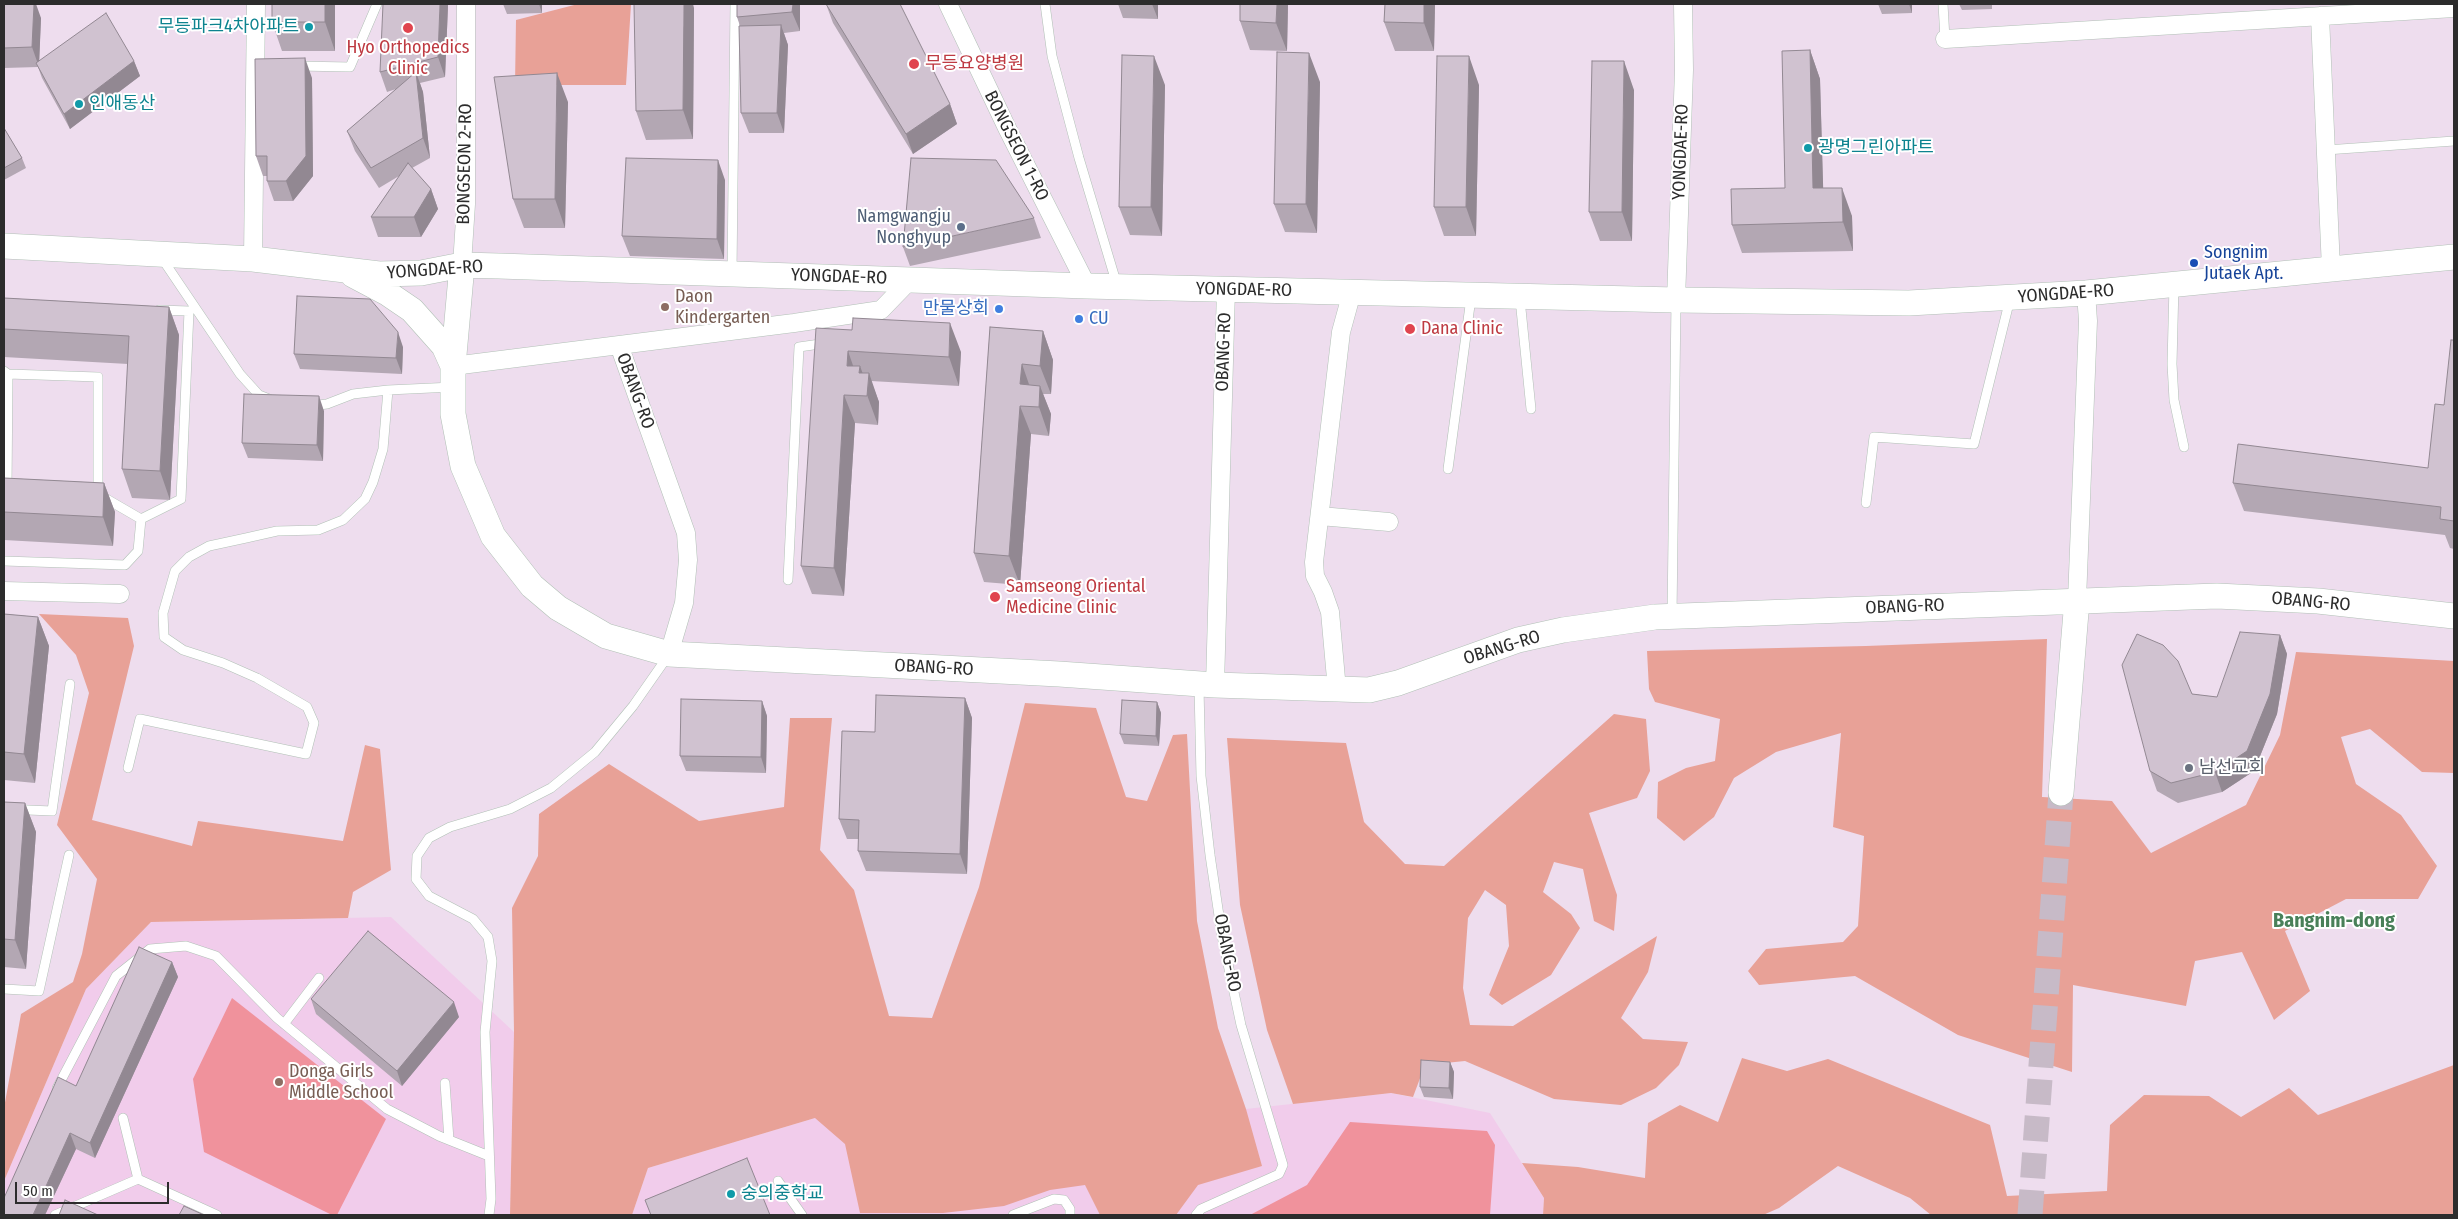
<!DOCTYPE html>
<meta charset="utf-8">
<style>
body{margin:0}
#map{position:relative;width:2458px;height:1219px;overflow:hidden;background:#ede;font-family:"Fira Sans Condensed",sans-serif}
canvas{display:block}
.frame{position:absolute;inset:0;border:5px solid #2c2c2c;pointer-events:none}
.scale{position:absolute;left:15px;top:1182px;width:154px;height:22px;box-sizing:border-box;border:2px solid #2c2c2c;border-top:0;padding-left:6px;font-size:15px;line-height:18px;white-space:nowrap;color:#2c2c2c;-webkit-text-stroke:4px #fff;paint-order:stroke}
</style>
<div id="map">
<canvas width="2458" height="1219"></canvas>
<div class="frame"></div>
<div class="scale">50 m</div>
</div>
<script>
const g = document.querySelector('canvas').getContext('2d');
g.lineJoin = 'round';
function fillPath(path, color) {
  g.fillStyle = color;
  g.fill(path, 'evenodd');
}
function shape(rows) {
  const path = new Path2D();
  for (const r of rows) {
    path.moveTo(r[0], r[1]);
    for (let i = 2; i < r.length; i += 2) path.lineTo(r[i], r[i + 1]);
  }
  return path;
}
function stroke(path, color, width, dash) {
  g.strokeStyle = color;
  g.lineWidth = width;
  g.lineCap = dash ? 'butt' : 'round';
  g.setLineDash(dash || []);
  g.stroke(path);
}
function drawText(font, color, halo, rows, align = 'center') {
  g.font = font + ' "Fira Sans Condensed","Noto Sans KR",sans-serif';
  g.lineWidth = 4;
  g.setLineDash([]);
  g.textBaseline = 'middle';
  g.strokeStyle = halo;
  g.fillStyle = color;
  for (const [text, x, y, turn = 0] of rows) {
    g.save();
    g.translate(x, y);
    g.rotate((+turn || 0) * Math.PI / 180);
    g.textAlign = isNaN(turn) ? turn : align;
    if (halo) g.strokeText(text, 0, 0);
    g.fillText(text, 0, 0);
    g.restore();
  }
}
fillPath(shape([
 [391,917,514,1032,510,1215,4,1215,4,1181,86,989,151,922],
 [1391,1093,1490,1113,1544,1198,1543,1215,632,1215,648,1168,815,1118,1246,1109]
]), '#f1cceb');
fillPath(shape([
 [578,4,631,4,626,85,515,85,516,20],
 [39,614,128,618,134,646,92,820,192,846,198,821,343,841,365,745,380,749,391,870,353,892,348,918,151,922,86,989,4,1181,4,1108,21,1014,73,982,82,954,97,879,57,825,89,693,76,655],
 [2047,639,2042,797,2112,801,2151,853,2246,805,2280,735,2296,652,2454,661,2454,773,2422,772,2370,729,2341,737,2356,784,2401,815,2437,866,2418,899,2346,899,2285,931,2310,991,2274,1020,2242,952,2195,961,2186,1006,2073,985,2072,1072,1958,1035,1855,976,1759,985,1748,971,1766,949,1843,942,1858,926,1864,836,1833,827,1841,733,1776,752,1734,778,1714,817,1684,841,1657,818,1658,782,1686,768,1715,761,1720,719,1655,702,1649,689,1647,651,1866,646],
 [1025,703,1096,708,1126,797,1147,801,1173,735,1187,734,1197,921,1218,1028,1246,1109,1262,1166,1198,1185,1176,1215,1100,1215,1085,1185,1050,1190,1004,1206,943,1213,860,1213,845,1144,815,1118,648,1168,632,1215,510,1215,514,1032,512,908,538,856,539,814,609,764,699,821,784,807,790,718,832,718,820,850,854,890,889,1016,932,1018,979,887],
 [1614,714,1646,719,1650,771,1637,798,1589,813,1617,895,1614,931,1594,921,1583,869,1554,862,1543,892,1571,914,1580,928,1551,975,1502,1005,1489,995,1509,946,1506,905,1485,890,1468,918,1463,988,1470,1025,1513,1026,1657,936,1648,972,1621,1018,1643,1039,1688,1042,1679,1065,1656,1088,1621,1105,1554,1099,1465,1061,1425,1065,1413,1097,1391,1093,1293,1104,1267,1030,1240,905,1227,738,1346,743,1364,822,1405,864,1444,866],
 [1742,1058,1787,1071,1828,1059,1990,1125,2007,1196,2107,1191,2110,1125,2144,1095,2209,1096,2241,1117,2289,1088,2318,1115,2454,1065,2454,1215,1931,1215,1910,1198,1838,1166,1779,1208,1763,1215,1543,1215,1544,1198,1522,1163,1578,1167,1645,1178,1648,1123,1680,1105,1718,1122]
]), '#e8a197');
fillPath(shape([
 [232,998,386,1119,337,1215,332,1215,204,1152,193,1079],
 [1350,1122,1487,1131,1495,1145,1490,1215,1250,1215,1307,1185]
]), '#f0929c');
stroke(shape([
 [2030,1215,2061,793]
]), '#c7bac7', 25, [25, 12]);
const lane = shape([
 [1045,4,1052,56,1079,158,1117,285],
 [1943,4,1945,39],
 [297,66,350,67,377,4],
 [2326,150,2454,141],
 [161,257,240,374,259,395,269,399],
 [732,273,735,4],
 [2174,285,2172,364,2174,400,2184,447],
 [1520,299,1531,409],
 [4,371,8,374,98,377,98,494,141,519,181,499,189,311,159,310],
 [310,406,327,404,353,394,388,390,453,387],
 [1448,469,1471,298],
 [7,489,8,374],
 [1866,503,1874,437,1974,444,2010,299],
 [4,561,125,565,138,551,141,519],
 [788,580,799,347,827,343],
 [1672,616,1676,301],
 [128,768,140,719,306,754,314,723,307,707,257,678,223,663,183,650,164,637,163,613,175,571,189,557,209,546,246,538,277,531,318,530,343,520,365,499,373,482,383,449,388,390],
 [4,809,52,811,70,684],
 [4,989,39,991,69,855],
 [284,1024,319,978],
 [445,1083,449,1140],
 [57,1088,116,976,150,949,186,946,216,956,277,1018,387,1109,439,1136,489,1156],
 [123,1118,138,1179,217,1215],
 [778,1181,802,1215],
 [55,1215,138,1179],
 [489,1215,491,1199,485,1032,492,961,488,937,473,919,429,896,416,879,417,856,429,838,450,827,510,809,551,788,595,752,633,706,668,656],
 [1013,1215,1054,1199,1064,1200,1070,1209,1070,1215],
 [1196,1215,1201,1209,1279,1174,1283,1165,1241,1025,1222,936,1210,855,1201,776,1199,687]
]);
const street = shape([
 [948,4,1007,128,1087,286],
 [2320,16,2331,269],
 [1945,39,2454,8],
 [253,259,256,4],
 [462,265,466,204,466,4],
 [1676,300,1684,70,1683,4],
 [619,345,686,533,688,560,684,603,669,654],
 [453,366,794,323,881,310,910,280],
 [1320,516,1389,522],
 [4,591,120,594],
 [2077,600,2088,321,2086,293],
 [1215,685,1226,289],
 [1337,690,1330,612,1323,592,1315,576,1314,562,1341,332,1352,292]
]);
const secondary = shape([
 [4,246,253,259,379,274,421,273,462,265,499,266,1087,286,1676,300,1909,303,2086,293,2454,257],
 [462,265,453,366,453,414,463,466,493,536,532,586,558,608,606,636,669,654,1059,674,1215,685,1369,690,1398,683,1518,640,1563,630,1655,617,2217,596,2318,601,2454,616],
 [353,275,387,293,412,310,444,346,453,366],
 [2061,793,2077,600]
]);
stroke(lane, '#b1c0b6', 10);
stroke(street, '#b1c0b6', 19);
stroke(secondary, '#b1c0b6', 26);
stroke(lane, '#fff', 9);
stroke(street, '#fff', 18);
stroke(secondary, '#fff', 25);
fillPath(shape([
 [4,4,41,18,39,61,134,61,140,76,70,129,42,78,38,67,4,68],
 [335,4,335,51,282,51,272,22],
 [503,4,542,4,542,13,507,14],
 [737,4,800,4,800,31,784,33,788,45,784,133,749,133,741,113,740,26,737,17],
 [826,4,950,104,957,124,913,154,833,23],
 [1118,4,1158,4,1158,19,1123,18],
 [1288,4,1287,51,1250,50,1240,21],
 [1385,4,1435,4,1434,51,1395,51,1384,22],
 [1878,4,1912,4,1912,13,1882,14],
 [1959,4,1992,4,1992,9,1962,10],
 [448,6,445,77,420,83,423,92,430,158,412,168,431,189,438,209,421,237,378,237,371,217,399,176,379,188,355,151,347,131,396,89,387,92,380,72],
 [694,8,693,139,646,140,636,111],
 [1810,50,1820,79,1823,188,1852,216,1853,251,1742,253,1732,225,1785,188],
 [312,78,313,176,293,201,274,201,267,181,267,176,263,176,256,156],
 [1320,82,1317,233,1285,232,1274,204],
 [1165,85,1162,236,1130,235,1119,207],
 [1479,85,1476,236,1444,236,1434,207],
 [1634,90,1632,241,1600,241,1589,212],
 [568,102,565,228,524,228,513,199],
 [4,128,22,158,26,168,4,180],
 [725,180,724,259,630,256,622,236],
 [1034,218,1041,238,910,266,903,247],
 [4,298,169,307,179,335,170,500,132,498,122,469,128,364,4,357],
 [990,327,1043,331,1053,360,1051,394,1043,394,1051,414,1049,436,1031,434,1020,585,984,582,974,553],
 [852,330,961,352,959,386,871,381,879,402,878,425,855,423,844,596,812,594,801,566],
 [2454,340,2454,549,2450,548,2445,535,2244,511,2233,483,2428,468,2444,405],
 [403,347,402,374,300,369,294,354],
 [324,411,323,461,248,458,242,443],
 [4,478,104,483,115,512,113,546,4,540],
 [4,614,38,617,49,646,35,783,4,780],
 [2280,635,2287,654,2277,714,2254,771,2222,792,2178,803,2157,791,2150,771,2192,694,2217,697],
 [965,698,972,718,967,874,866,871,858,851,859,839,847,839,839,819,875,732],
 [762,701,767,716,766,773,686,771,680,756],
 [1157,702,1161,713,1159,746,1124,744,1120,734],
 [4,802,25,803,36,832,26,969,4,967],
 [172,962,178,977,95,1158,76,1149,45,1215,76,1086],
 [311,999,459,1017,402,1086,316,1014],
 [1450,1062,1454,1072,1453,1099,1424,1097,1420,1087]
]), '#b3a7b3');
fillPath(shape([
 [34,4,36,4,41,18,39,67,32,47],
 [325,4,335,4,335,51,325,22],
 [440,4,448,4,448,6,445,77,438,57],
 [539,4,542,4,542,13],
 [684,4,693,4,694,8,693,139,683,110],
 [793,4,800,4,800,31,792,12],
 [1152,4,1158,4,1158,19],
 [1277,4,1288,4,1287,51,1276,23],
 [1424,4,1435,4,1434,51,1424,23],
 [1909,4,1912,4,1912,13],
 [781,25,788,45,784,133,777,113],
 [1810,50,1820,79,1824,217,1813,188],
 [1309,53,1320,82,1317,233,1306,204],
 [1154,56,1165,85,1162,236,1151,207],
 [1469,56,1479,85,1476,236,1466,207],
 [305,58,312,78,313,176,293,201,286,181],
 [134,61,140,76,70,129,64,114],
 [1624,61,1634,90,1632,241,1622,212],
 [416,72,423,92,430,158,423,138],
 [557,73,568,102,565,228,555,199],
 [950,104,957,124,913,154,906,134],
 [718,160,725,180,724,259,717,239],
 [1842,188,1852,216,1853,251,1843,222],
 [431,189,438,209,421,237,414,217],
 [169,307,179,335,170,500,160,471],
 [950,323,961,352,959,386,949,357],
 [1043,331,1053,360,1051,394,1040,366],
 [398,332,403,347,402,374,396,358],
 [848,351,858,380,847,366],
 [1022,364,1032,393,1020,384],
 [860,366,868,388,869,373,879,402,878,425,859,373],
 [1040,386,1051,414,1049,436,1039,407],
 [844,395,855,423,844,596,834,568],
 [319,396,324,411,323,461,317,445],
 [1020,406,1031,434,1020,585,1009,556],
 [104,483,115,512,113,546,103,517],
 [38,617,49,646,35,783,24,754],
 [2280,635,2287,654,2277,714,2254,771,2222,792,2215,772],
 [965,698,972,718,967,874,960,854],
 [762,701,767,716,766,773,761,757],
 [1157,702,1161,713,1159,746,1156,736],
 [25,803,36,832,26,969,15,940],
 [172,962,178,977,95,1158,90,1143],
 [454,1002,459,1017,402,1086,397,1071],
 [1450,1062,1454,1072,1453,1099,1449,1088],
 [70,1133,76,1149,45,1215,33,1215]
]), '#928892');
const building = shape([
 [4,4,34,4,32,47,4,48,4,4],
 [272,4,325,4,325,22,272,22,272,4],
 [383,4,440,4,438,57,380,72,383,4],
 [634,4,684,4,683,110,636,111,634,4],
 [737,4,793,4,792,12,737,17,737,4],
 [826,4,900,4,950,104,906,134,826,4],
 [1240,4,1277,4,1276,23,1240,21,1240,4],
 [1385,4,1424,4,1424,23,1384,22,1385,4],
 [106,13,134,61,64,114,36,63,106,13],
 [781,25,777,113,741,113,739,26,781,25],
 [1810,50,1813,188,1842,188,1843,222,1732,225,1731,189,1785,188,1782,51,1810,50],
 [1277,52,1309,53,1306,204,1274,204,1277,52],
 [1122,55,1154,56,1151,207,1119,207,1122,55],
 [1437,56,1469,56,1466,207,1434,207,1437,56],
 [305,58,306,156,286,181,267,181,267,156,256,156,255,59,305,58],
 [1592,61,1624,61,1622,212,1589,212,1592,61],
 [416,72,423,138,371,168,347,131,416,72],
 [557,73,555,199,513,199,494,77,557,73],
 [4,128,22,158,4,168,4,128],
 [626,158,718,160,717,239,622,236,626,158],
 [911,158,996,160,1034,218,903,247,911,158],
 [408,163,431,189,414,217,371,217,408,163],
 [297,296,370,299,398,332,396,358,294,354,297,296],
 [4,298,169,307,160,471,122,469,129,336,4,329,4,298],
 [853,318,950,323,949,357,848,351,847,366,860,366,859,373,869,373,867,396,844,395,834,568,801,566,816,328,852,330,853,318],
 [990,327,1043,331,1040,366,1022,364,1020,384,1040,386,1039,407,1020,406,1009,556,974,553,990,327],
 [2451,340,2454,340,2454,521,2440,519,2441,507,2233,483,2238,444,2428,468,2435,404,2444,405,2451,340],
 [244,394,319,396,317,445,242,443,244,394],
 [4,478,104,483,103,517,4,512,4,478],
 [4,614,38,617,24,754,4,752,4,614],
 [2240,632,2280,635,2270,694,2247,751,2215,772,2171,783,2150,771,2122,665,2137,634,2163,645,2178,661,2192,694,2217,697,2240,632],
 [876,695,965,698,960,854,858,851,859,820,839,819,842,731,875,732,876,695],
 [681,699,762,701,761,757,680,756,681,699],
 [1122,700,1157,702,1156,736,1120,734,1122,700],
 [4,802,25,803,15,940,4,939,4,802],
 [368,931,454,1002,397,1071,311,999,368,931],
 [139,947,172,962,90,1143,70,1133,33,1215,4,1215,4,1198,58,1077,76,1086,139,947],
 [1421,1060,1450,1062,1449,1088,1420,1087,1421,1060],
 [747,1158,770,1215,651,1215,645,1200,747,1158],
 [65,1200,98,1215,59,1215,65,1200],
 [184,1206,204,1215,179,1215,184,1206]
]);
fillPath(building, '#d0c2d0');
stroke(building, '#928892', 1);
for (const [x, y, r, color] of [
 [309,27,5,"#0f9aa8"],
 [408,28,6,"#e0444e"],
 [914,64,6,"#e0444e"],
 [79,104,5,"#0f9aa8"],
 [1808,148,5,"#0f9aa8"],
 [961,227,5,"#5c6f8a"],
 [2194,263,5,"#1a4fb4"],
 [665,307,5,"#8d6e63"],
 [999,309,5,"#3f7fe0"],
 [1079,319,5,"#3f7fe0"],
 [1410,329,6,"#e0444e"],
 [995,597,6,"#e0444e"],
 [2189,768,5,"#6b7280"],
 [279,1082,5,"#8d6e63"],
 [731,1194,5,"#0f9aa8"]
]) {
  const dot = new Path2D();
  dot.arc(x, y, r, 0, 2 * Math.PI);
  g.fillStyle = color;
  g.fill(dot);
  stroke(dot, '#fff', 2);
}
drawText('18px', '#0d838f', '#fff', [
 ["무등파크4차아파트",299,27,"right"],
 ["인애동산",89,104],
 ["광명그린아파트",1818,148],
 ["숭의중학교",741,1194]
], 'left');
drawText('18px', '#be3a42', '#fff', [
 ["Hyo Orthopedics",408,48,"center"],
 ["Clinic",408,69,"center"],
 ["무등요양병원",925,64],
 ["Dana Clinic",1421,329],
 ["Samseong Oriental",1006,587],
 ["Medicine Clinic",1006,608]
], 'left');
drawText('18px', '#2c2c2c', '#fff', [
 ["BONGSEON 1-RO",1016,146,63],
 ["YONGDAE-RO",1681,152,-88],
 ["BONGSEON 2-RO",465,164,-89],
 ["YONGDAE-RO",435,270,-4],
 ["YONGDAE-RO",839,277,2],
 ["YONGDAE-RO",1244,290,1],
 ["YONGDAE-RO",2066,294,-4],
 ["OBANG-RO",1224,352,-88],
 ["OBANG-RO",635,391,70],
 ["OBANG-RO",2311,602,5],
 ["OBANG-RO",1905,607,-2],
 ["OBANG-RO",1502,648,-17],
 ["OBANG-RO",934,668,3],
 ["OBANG-RO",1227,953,79]
]);
drawText('18px', '#4e5e75', '#fff', [
 ["Namgwangju",951,217],
 ["Nonghyup",951,238]
], 'right');
drawText('18px', '#164399', '#fff', [
 ["Songnim",2204,253],
 ["Jutaek Apt.",2204,274]
], 'left');
drawText('18px', '#785e54', '#fff', [
 ["Daon",675,297],
 ["Kindergarten",675,318],
 ["Donga Girls",289,1072],
 ["Middle School",289,1093]
], 'left');
drawText('18px', '#366cbe', '#fff', [
 ["만물상회",989,309],
 ["CU",1089,319,"left"]
], 'right');
drawText('18px', '#5b616d', '#fff', [
 ["남선교회",2199,768]
], 'left');
drawText('bold 20px', '#498059', '#fff', [
 ["Bangnim-dong",2334,921]
]);
</script>
